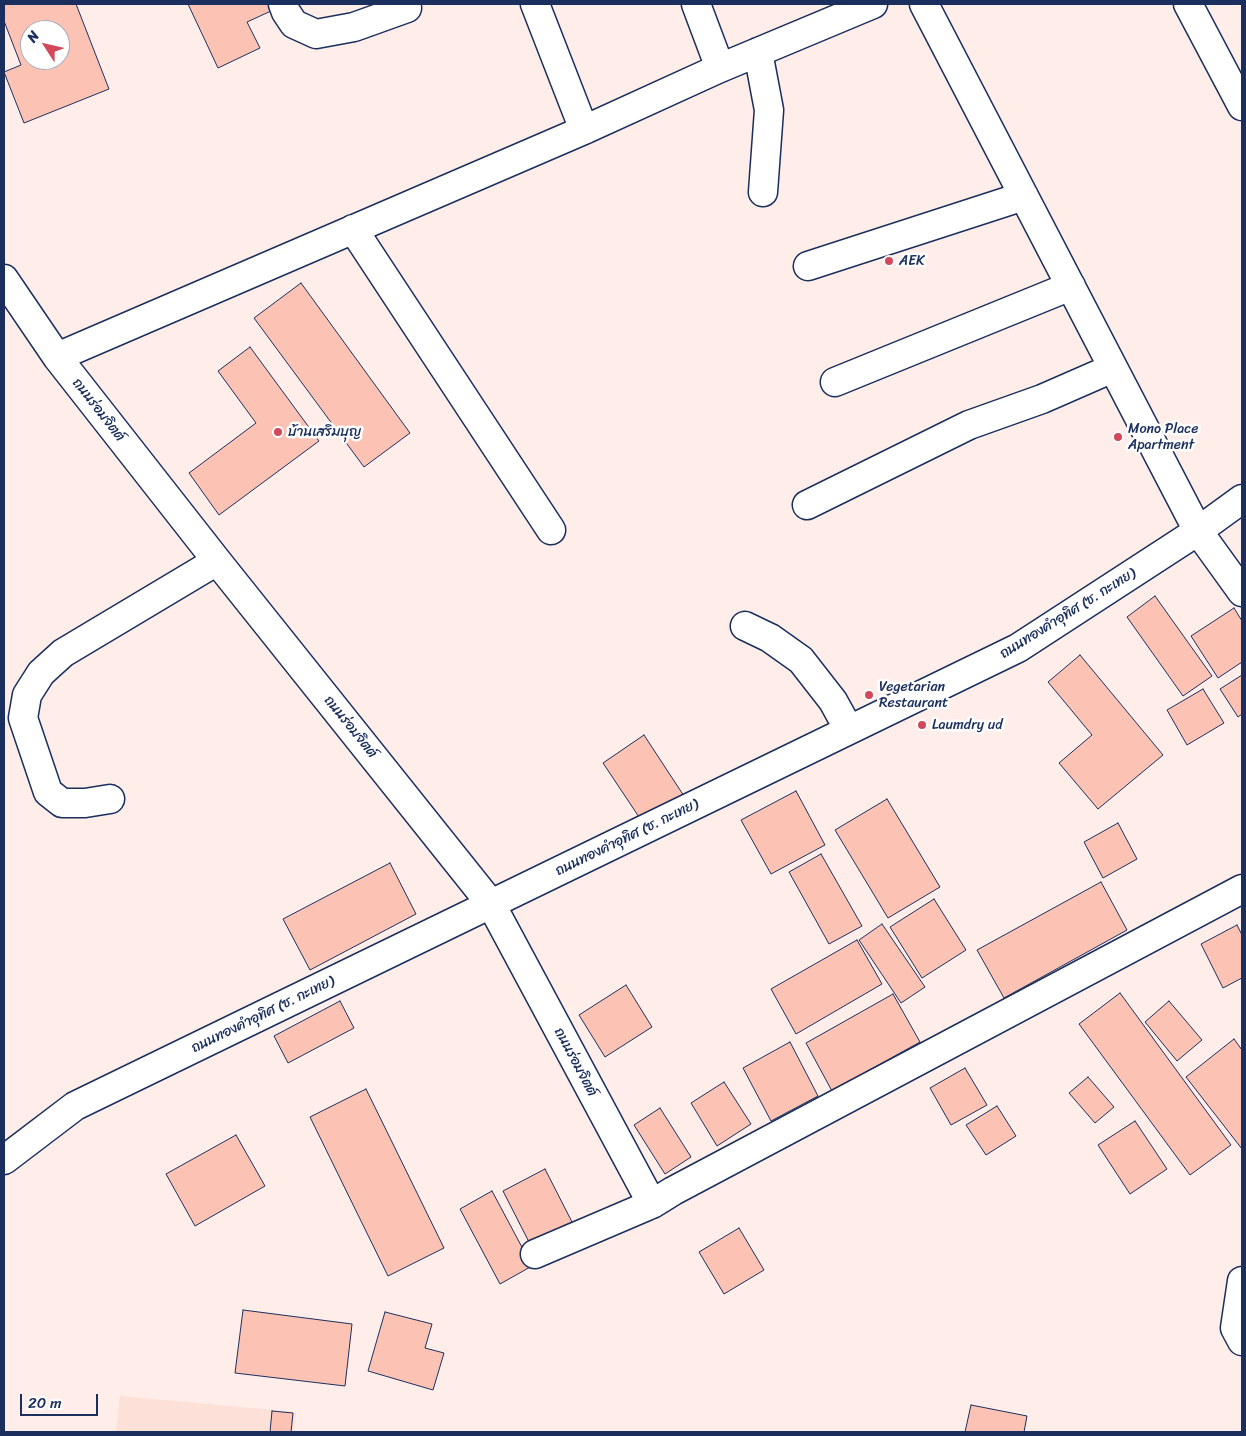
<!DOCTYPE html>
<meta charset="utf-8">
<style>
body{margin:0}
#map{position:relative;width:1246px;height:1436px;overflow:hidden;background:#feede8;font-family:Sriracha,sans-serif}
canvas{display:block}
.frame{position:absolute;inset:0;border:5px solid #1b2f5e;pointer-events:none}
.north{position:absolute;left:20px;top:20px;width:50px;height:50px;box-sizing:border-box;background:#fff;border:1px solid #a4acbf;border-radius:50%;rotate:305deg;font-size:14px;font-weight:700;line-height:20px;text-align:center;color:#1b2f5e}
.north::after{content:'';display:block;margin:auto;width:18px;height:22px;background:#d1495b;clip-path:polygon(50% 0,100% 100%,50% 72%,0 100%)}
.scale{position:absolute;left:20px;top:1394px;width:78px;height:22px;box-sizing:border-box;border:2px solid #1b2f5e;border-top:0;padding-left:6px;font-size:15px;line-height:18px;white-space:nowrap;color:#1b2f5e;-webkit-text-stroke:4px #fff;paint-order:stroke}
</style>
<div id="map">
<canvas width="1246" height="1436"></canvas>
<div class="frame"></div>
<div class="north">N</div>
<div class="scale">20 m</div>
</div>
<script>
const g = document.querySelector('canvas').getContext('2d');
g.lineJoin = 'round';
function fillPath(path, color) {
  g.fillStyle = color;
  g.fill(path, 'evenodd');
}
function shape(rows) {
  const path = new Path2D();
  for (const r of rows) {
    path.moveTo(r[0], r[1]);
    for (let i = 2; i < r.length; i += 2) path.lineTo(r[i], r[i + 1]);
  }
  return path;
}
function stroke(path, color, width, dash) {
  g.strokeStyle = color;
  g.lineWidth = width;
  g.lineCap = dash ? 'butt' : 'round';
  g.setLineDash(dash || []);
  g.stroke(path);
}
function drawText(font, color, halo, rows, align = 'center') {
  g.font = font + ' Sriracha,"Playpen Sans Thai",sans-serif';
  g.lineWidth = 5;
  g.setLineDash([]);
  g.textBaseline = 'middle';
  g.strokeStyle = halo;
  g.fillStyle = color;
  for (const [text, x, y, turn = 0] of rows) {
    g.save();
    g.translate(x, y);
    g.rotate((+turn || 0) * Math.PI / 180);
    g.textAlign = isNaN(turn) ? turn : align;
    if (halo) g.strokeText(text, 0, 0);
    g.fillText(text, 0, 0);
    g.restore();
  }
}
fillPath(shape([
 [120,1396,296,1412,294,1432,116,1432]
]), '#fde0d8');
const building = shape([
 [4,4,76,4,109,89,24,123,4,72,21,65,4,21,4,4],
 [30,30,60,30,60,60,30,60,30,30],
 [188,4,268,4,271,11,247,22,260,48,218,68,188,4],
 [301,283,410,433,364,467,254,318,301,283],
 [250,347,319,441,219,515,189,473,256,423,218,371,250,347],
 [1155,596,1212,676,1183,696,1127,617,1155,596],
 [1234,608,1242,621,1242,662,1218,678,1191,636,1234,608],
 [1080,655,1163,755,1098,809,1059,763,1092,735,1048,682,1080,655],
 [1242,675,1242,714,1238,717,1220,689,1242,675],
 [1203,689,1224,723,1187,745,1167,710,1203,689],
 [644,735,684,796,643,823,603,763,644,735],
 [796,791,825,845,771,874,741,820,796,791],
 [887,799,940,887,888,918,835,830,887,799],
 [1118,823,1137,859,1103,878,1084,842,1118,823],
 [821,854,862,926,829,944,789,872,821,854],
 [390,863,416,914,310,970,283,919,390,863],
 [1101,882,1127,930,1004,998,977,950,1101,882],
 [934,899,966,950,922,978,890,927,934,899],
 [882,924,925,987,901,1003,859,940,882,924],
 [1237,925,1242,935,1242,978,1223,988,1201,944,1237,925],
 [857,940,882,984,796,1034,771,989,857,940],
 [626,985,652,1027,605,1057,579,1015,626,985],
 [1120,993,1231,1145,1190,1175,1079,1024,1120,993],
 [893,994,920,1042,832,1091,806,1043,893,994],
 [340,1001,354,1028,288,1063,274,1036,340,1001],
 [1169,1001,1202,1040,1177,1061,1145,1022,1169,1001],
 [1234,1039,1242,1050,1242,1149,1186,1077,1234,1039],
 [790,1042,818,1096,771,1121,743,1068,790,1042],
 [965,1068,987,1105,951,1125,930,1088,965,1068],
 [1088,1077,1114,1107,1095,1123,1069,1093,1088,1077],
 [724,1082,751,1124,717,1146,691,1103,724,1082],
 [366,1089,444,1248,388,1276,310,1117,366,1089],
 [997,1106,1016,1136,986,1155,966,1125,997,1106],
 [660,1108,691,1157,665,1174,634,1125,660,1108],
 [1135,1121,1167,1169,1130,1194,1098,1145,1135,1121],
 [236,1135,265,1186,195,1226,166,1174,236,1135],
 [545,1169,572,1222,530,1244,503,1191,545,1169],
 [492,1191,532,1266,500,1284,460,1209,492,1191],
 [739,1228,764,1270,724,1294,699,1252,739,1228],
 [243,1310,352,1324,345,1386,235,1373,243,1310],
 [385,1312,432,1324,425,1348,444,1353,433,1390,368,1371,385,1312],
 [971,1405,1027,1416,1024,1432,965,1432,971,1405],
 [272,1411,293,1413,291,1432,270,1432,272,1411]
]);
fillPath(building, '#fcc2b4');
stroke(building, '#1b2f5e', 1);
const minor = shape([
 [283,4,286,12,294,24,316,34,354,27,407,8],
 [535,4,584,130],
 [696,4,720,68],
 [924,4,1198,531,1242,592],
 [1188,4,1242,106],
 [758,52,769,110,763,192],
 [353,229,551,530],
 [808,266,1024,196],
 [4,279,57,357,217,561,491,904,652,1204],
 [57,357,584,130,720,68,873,4],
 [835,382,1071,286],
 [807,505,969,425,1042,399,1113,368],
 [745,626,770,638,801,660,833,701,849,730],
 [110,799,85,803,62,803,48,792,23,718,27,695,41,673,63,653,217,561],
 [4,1160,75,1106,1018,648,1198,531,1242,499],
 [535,1254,652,1204,673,1191,1242,889],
 [1242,1281,1235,1328,1242,1341]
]);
stroke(minor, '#1b2f5e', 31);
stroke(minor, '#fff', 28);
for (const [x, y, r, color] of [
 [889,261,5,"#d1495b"],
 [278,432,5,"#d1495b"],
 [1118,437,5,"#d1495b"],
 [869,695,5,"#d1495b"],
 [922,725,5,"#d1495b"]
]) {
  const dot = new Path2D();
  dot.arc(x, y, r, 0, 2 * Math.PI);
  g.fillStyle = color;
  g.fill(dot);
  stroke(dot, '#fff', 2);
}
drawText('14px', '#1b2f5e', '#fff', [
 ["AEK",899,261],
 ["Mono Place",1128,429],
 ["Apartment",1128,445],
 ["บ้านเสริมบุญ",288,432],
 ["Vegetarian",879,687],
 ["Restaurant",879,703],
 ["Laumdry ud",932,725]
], 'left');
drawText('14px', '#1b2f5e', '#fff', [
 ["ถนนร่อมจิตต์",98,410,52],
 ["ถนนทองคำอุทิศ (ซ. กะเทย)",1068,614,-32],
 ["ถนนร่อมจิตต์",350,727,51],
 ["ถนนทองคำอุทิศ (ซ. กะเทย)",627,838,-26],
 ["ถนนทองคำอุทิศ (ซ. กะเทย)",263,1015,-26],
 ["ถนนร่อมจิตต์",575,1062,62]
]);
</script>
